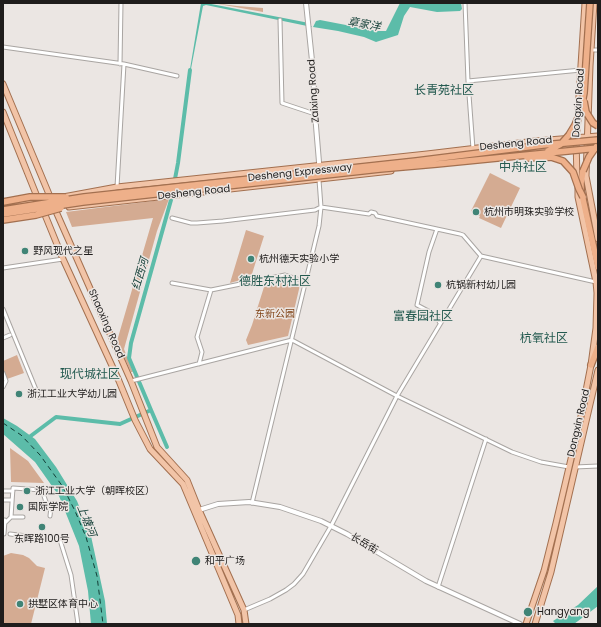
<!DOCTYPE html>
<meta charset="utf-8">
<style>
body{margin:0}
#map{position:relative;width:601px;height:627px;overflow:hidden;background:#ebe6e3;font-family:Poppins,sans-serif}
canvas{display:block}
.frame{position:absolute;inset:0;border:4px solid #1f1d1c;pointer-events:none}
</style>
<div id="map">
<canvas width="601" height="627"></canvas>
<div class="frame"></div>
</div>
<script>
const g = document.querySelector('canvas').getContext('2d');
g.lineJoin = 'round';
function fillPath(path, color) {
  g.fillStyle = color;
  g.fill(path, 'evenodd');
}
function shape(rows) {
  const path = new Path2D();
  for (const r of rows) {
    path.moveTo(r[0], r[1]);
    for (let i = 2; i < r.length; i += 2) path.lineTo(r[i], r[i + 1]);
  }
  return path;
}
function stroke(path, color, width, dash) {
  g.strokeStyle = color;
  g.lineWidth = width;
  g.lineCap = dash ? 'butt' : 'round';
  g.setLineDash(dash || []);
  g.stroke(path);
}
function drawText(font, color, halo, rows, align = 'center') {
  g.font = font + ' Poppins,"Noto Sans SC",sans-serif';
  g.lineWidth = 3;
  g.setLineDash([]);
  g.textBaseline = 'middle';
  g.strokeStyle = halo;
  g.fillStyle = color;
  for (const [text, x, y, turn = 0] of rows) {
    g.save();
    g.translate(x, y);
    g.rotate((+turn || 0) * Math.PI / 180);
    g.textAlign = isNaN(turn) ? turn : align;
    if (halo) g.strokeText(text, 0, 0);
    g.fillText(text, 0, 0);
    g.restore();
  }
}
fillPath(shape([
 [213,3,237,6,263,8,263,12],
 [490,173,520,188,501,228,479,218,480,216,471,211],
 [169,199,157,231,124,349,133,372,131,372,117,341,153,218,72,227,66,212],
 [246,230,264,236,251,277,230,283],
 [284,281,300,285,288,336,248,345,246,340,252,325,264,287],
 [17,355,24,373,7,379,3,370,3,361],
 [10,448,28,461,44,483,11,482],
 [11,553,23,555,29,558,37,566,45,568,31,624,3,624,3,556]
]), '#d4ab92');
fillPath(shape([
 [201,3,206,3,299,21,309,23,312,27,206,5,203,6,190,74,189,75],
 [400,3,461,3,462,9,460,11,437,12,410,7,404,16,398,35,376,42,364,37,338,31,313,27,316,21,320,20,377,31,386,31],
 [3,418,17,426,35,439,56,467,77,501,91,536,105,601,107,624,91,624,88,591,79,546,59,496,35,462,3,434],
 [598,586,598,606,574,624,556,624,553,621,578,605]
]), '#5cbca9');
stroke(shape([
 [151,410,167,447],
 [28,438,56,417,120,424,151,410,129,358,131,343,171,200,178,163,190,70]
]), '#5cbca9', 4);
stroke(shape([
 [3,423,21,435,40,455,63,487,75,511,86,537,97,576,103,624]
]), '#123e36', 1, [5, 4]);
const minor = shape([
 [465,3,468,81,473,149],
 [280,20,282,103,315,114],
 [3,47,124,64,177,76],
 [591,50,598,50],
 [120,64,121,3],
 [468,81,581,70],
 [117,187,124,64],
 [172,218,191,223,197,223,223,221,315,210,321,207,369,214,371,212,375,213,377,216,460,234,463,235,481,256,596,282],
 [437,229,429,252,417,305,432,313,437,318,440,323],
 [3,268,63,259],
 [172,283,211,290,285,275,306,282],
 [3,309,39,397],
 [3,338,10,335],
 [199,364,202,352,197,337,211,290],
 [3,373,6,381,3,387],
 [131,381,292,340,397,396,512,452,541,462,569,467],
 [575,467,598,466],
 [3,491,13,491],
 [3,500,12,500],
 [252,503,319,226,321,207,319,180],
 [11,517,23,517],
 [3,520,5,520,4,534],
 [5,523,11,517,13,488,42,490,46,502,51,507,50,516],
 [10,534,60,540,71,575,78,624],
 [438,587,486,439],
 [244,610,270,599,286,590,294,584,303,574,331,526,397,396,481,256]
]);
const tertiary = shape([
 [306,3,313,70,315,114,320,174],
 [199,510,218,504,249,502,280,507,321,521,347,534,426,581,520,624]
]);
const primary = shape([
 [594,3,590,66,586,176,598,239],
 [3,84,51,199],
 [3,112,38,199],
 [578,112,585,3],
 [513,154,571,148],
 [577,180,576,138,578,120],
 [63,197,117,187,427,154,536,141,598,136],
 [3,206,51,199],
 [54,207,131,381,157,447,187,480,199,510,244,610,246,624],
 [69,207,391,171],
 [43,210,63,259,119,381,135,420,150,449,183,484,238,615,239,624],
 [526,624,544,571,556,523,581,416,591,365,596,328,597,293,596,282,578,197,578,188],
 [535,624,551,572,598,370]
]);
const trunk = shape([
 [583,171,581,183,581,190,598,267],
 [591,365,598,347]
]);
stroke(minor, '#a9a5a2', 5);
stroke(tertiary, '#a9a5a2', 6);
stroke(primary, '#a37050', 7);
stroke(trunk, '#a37050', 8);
stroke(minor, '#fff', 3);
stroke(tertiary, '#fff', 4);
stroke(primary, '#f2c4a7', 5);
stroke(trunk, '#eeb08a', 5.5);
const trunkBridge = shape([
 [584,101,586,112,593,123,598,126],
 [548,151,561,144,569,135,575,125,580,113,584,93,590,3],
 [527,158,551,157,563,161,573,172,579,189,583,197],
 [583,171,589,157,596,147],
 [3,202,30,197,66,197],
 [3,210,84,197,416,161,543,145,598,140],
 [3,214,83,202,380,169,437,164,598,148],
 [3,220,36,215,61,208]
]);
stroke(trunkBridge, '#a37050', 8, []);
stroke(trunkBridge, '#eeb08a', 5.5);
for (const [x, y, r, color] of [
 [476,212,4,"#408476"],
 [25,251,4,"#408476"],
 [251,259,4,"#408476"],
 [438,285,4,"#408476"],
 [19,394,4,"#408476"],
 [27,491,4,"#408476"],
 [20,507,4,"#408476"],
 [42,527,4,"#408476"],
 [196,561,5,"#408476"],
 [20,604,4,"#408476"],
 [528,612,5,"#408476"]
]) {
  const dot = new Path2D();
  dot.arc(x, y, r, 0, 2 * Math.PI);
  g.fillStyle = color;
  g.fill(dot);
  stroke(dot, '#ebe6e3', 1.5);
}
drawText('10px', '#1f1d1c', '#ebe6e3', [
 ["Zaixing Road",314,91,-94],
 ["Dongxin Road",579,103,-86],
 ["Desheng Road",516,144,-6],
 ["Desheng Expressway",300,173,-6],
 ["Desheng Road",194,193,-6],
 ["Shaoxing Road",106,324,66],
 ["Dongxin Road",579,423,-77],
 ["长岳街",364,544,31]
]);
drawText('10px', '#1f1d1c', '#ebe6e3', [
 ["杭州市明珠实验学校",484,212],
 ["野风现代之星",33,251],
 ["杭州德天实验小学",259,259],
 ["杭锅新村幼儿园",446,285],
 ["浙江工业大学幼儿园",27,394],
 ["浙江工业大学（朝晖校区）",35,491],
 ["国际学院",28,507],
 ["东晖路100号",42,539,"center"],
 ["和平广场",205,561],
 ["拱墅区体育中心",28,604],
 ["Hangyang",537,612]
], 'left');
drawText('10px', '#804317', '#ebe6e3', [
 ["东新公园",275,314]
]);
drawText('italic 11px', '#123e36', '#ebe6e3', [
 ["章家洋",364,25,10],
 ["红西河",141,274,-74],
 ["上塘河",86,521,68]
]);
drawText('12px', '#245a50', '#ebe6e3', [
 ["长青苑社区",444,91],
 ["中舟社区",523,168],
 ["德胜东村社区",275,282],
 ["富春园社区",423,317],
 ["杭氧社区",544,339],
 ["现代城社区",90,375]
]);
</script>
